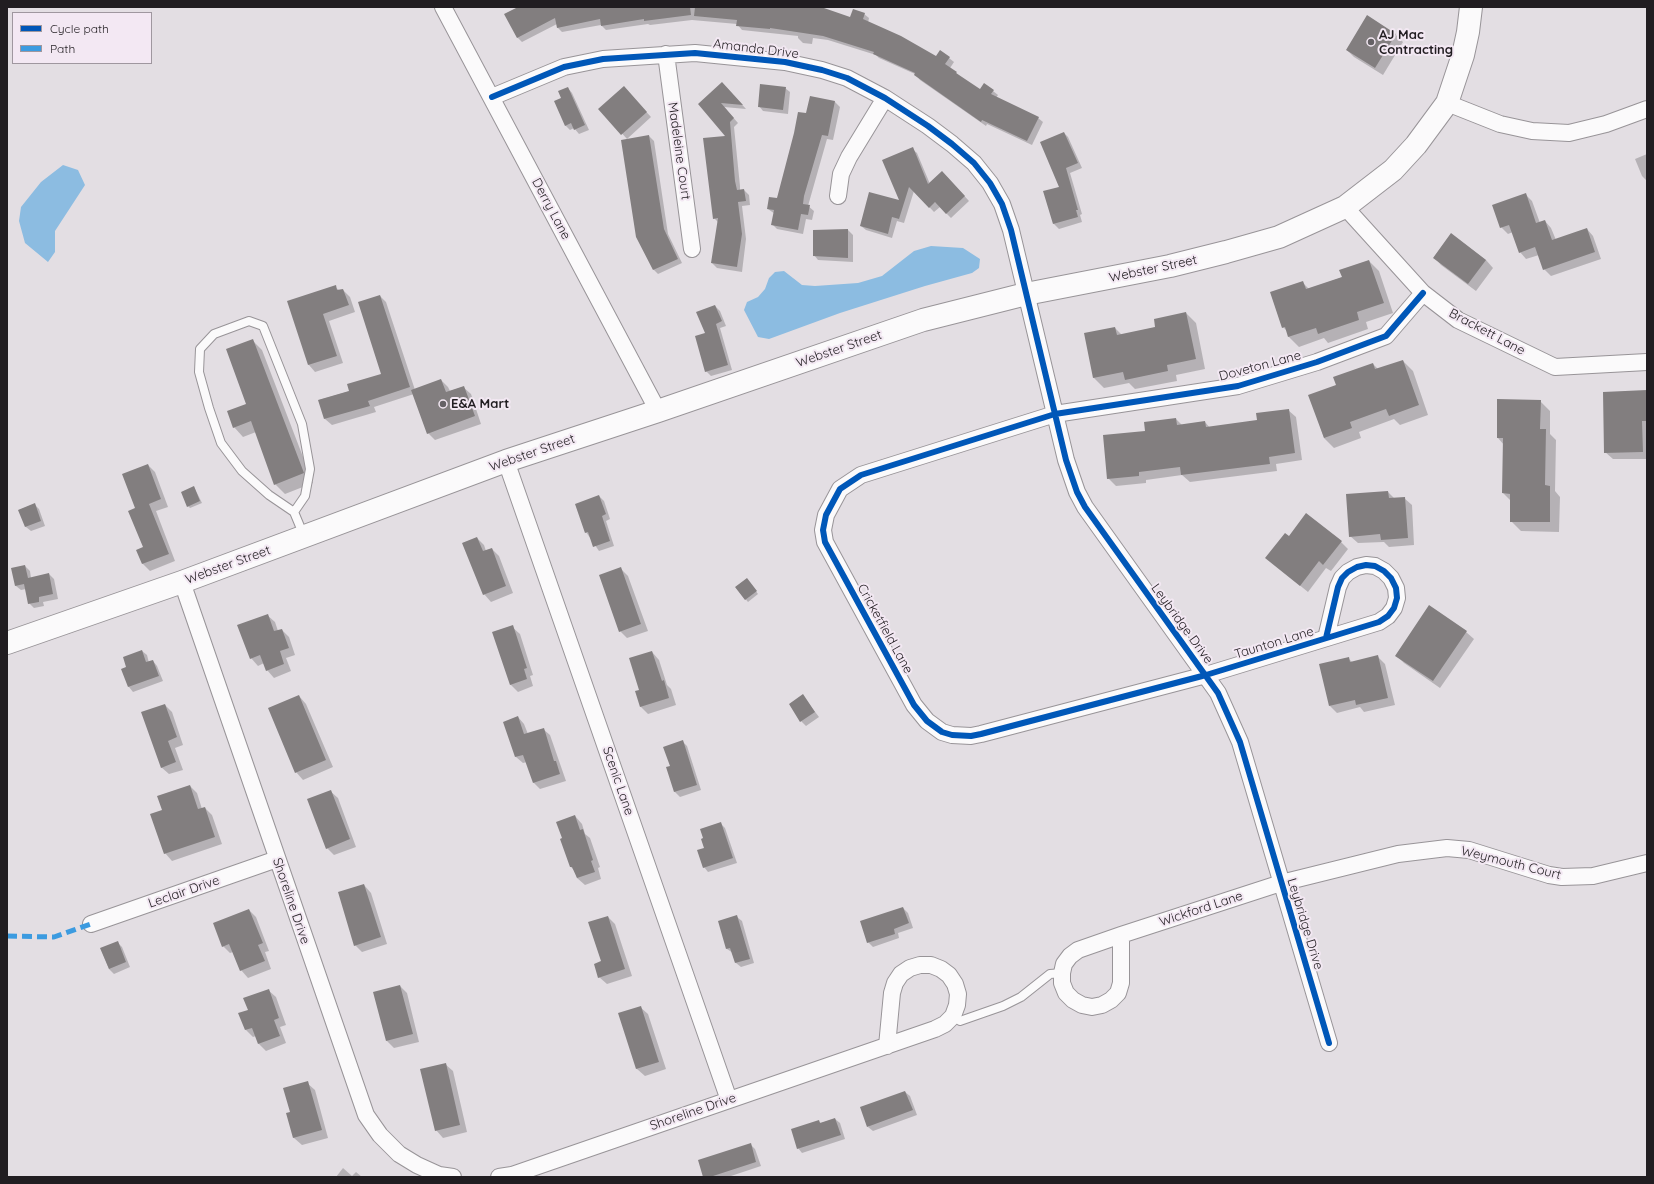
<!DOCTYPE html>
<style>
body{margin:0}
#map{position:relative;width:1654px;height:1184px;overflow:hidden;background:#e3dee3;font-family:Quicksand,sans-serif}
canvas{display:block}
.frame{position:absolute;inset:0;border:8px solid #211d21;pointer-events:none}
.legend{position:absolute;left:12px;top:12px;width:140px;height:52px;box-sizing:border-box;background:#f3e8f3;border:1px solid #9f979f;margin:0;padding:5px 7px;list-style:none;font-size:12px;color:#211d21}
.legend li{display:flex;align-items:center;gap:8px;height:20px}
.legend b{width:20px;border:1px solid #9f979f}
</style>
<div id="map">
<canvas width="1654" height="1184"></canvas>
<div class="frame"></div>
<ul class="legend">
<li><b style="height:5px;background:#0057b8"></b>Cycle path</li>
<li><b style="height:5px;background:#3c9be0"></b>Path</li>
</ul>
</div>
<script>
const g = document.querySelector('canvas').getContext('2d');
g.lineJoin = 'round';
function fillPath(path, color) {
  g.fillStyle = color;
  g.fill(path, 'evenodd');
}
function shape(rows) {
  const path = new Path2D();
  for (const r of rows) {
    path.moveTo(r[0], r[1]);
    for (let i = 2; i < r.length; i += 2) path.lineTo(r[i], r[i + 1]);
  }
  return path;
}
function stroke(path, color, width, dash) {
  g.strokeStyle = color;
  g.lineWidth = width;
  g.lineCap = dash ? 'butt' : 'round';
  g.setLineDash(dash || []);
  g.stroke(path);
}
function drawText(font, color, halo, rows, align = 'center') {
  g.font = font + ' Quicksand,sans-serif';
  g.lineWidth = 4;
  g.setLineDash([]);
  g.textBaseline = 'middle';
  g.strokeStyle = halo;
  g.fillStyle = color;
  for (const [text, x, y, turn = 0] of rows) {
    g.save();
    g.translate(x, y);
    g.rotate((+turn || 0) * Math.PI / 180);
    g.textAlign = isNaN(turn) ? turn : align;
    if (halo) g.strokeText(text, 0, 0);
    g.fillText(text, 0, 0);
    g.restore();
  }
}
fillPath(shape([
 [63,165,78,170,85,185,55,231,55,252,48,262,25,243,19,221,21,207,41,182],
 [931,246,963,248,980,259,979,268,972,273,925,286,840,313,769,339,758,337,744,310,747,302,758,297,765,289,769,278,775,272,784,271,802,285,815,286,858,283,882,276,914,251]
]), '#8cbce1');
fillPath(shape([
 [519,7,818,7,818,9,851,18,864,14,869,18,868,23,936,58,949,58,954,62,950,68,961,77,980,90,993,91,998,95,996,98,1038,118,1043,122,1032,145,987,124,986,126,920,80,915,74,879,58,876,55,828,40,813,38,812,44,803,43,798,38,798,36,742,30,737,24,692,20,650,25,648,24,606,30,601,25,562,32,558,28,557,24,522,42,517,37],
 [1367,17,1396,35,1403,42,1383,75,1354,57,1347,50],
 [568,88,572,93,589,130,579,134,574,128,570,130,565,125,562,98],
 [727,88,746,109,724,107,738,123,734,127,740,186,740,190,744,190,749,195,750,205,742,206,746,239,742,272,717,268,712,263,719,223,714,218,727,136,699,104],
 [785,88,790,92,788,114,763,111,759,106],
 [628,92,651,117,627,139,600,109],
 [811,97,835,102,840,107,833,140,827,139,808,206,814,211,812,220,806,219,803,234,777,229,773,225,775,214,768,209,777,199,807,115],
 [1064,133,1068,137,1082,168,1070,173,1082,214,1080,215,1082,222,1059,229,1054,224,1044,192,1060,187],
 [649,136,654,141,668,234,682,263,658,274,654,270],
 [912,149,917,153,930,184,947,177,969,201,951,218,940,207,934,212,914,191,904,223,897,221,892,238,866,230,861,226,900,202],
 [1647,154,1647,181,1642,176,1635,159],
 [1526,195,1532,201,1540,223,1545,221,1551,228,1556,240,1587,229,1593,236,1601,259,1551,276,1544,269,1539,255,1526,259,1520,252,1513,232,1508,234,1501,227],
 [848,230,853,235,853,262,818,260,814,255,814,231],
 [1451,234,1486,260,1493,268,1476,291,1441,265,1434,257],
 [1369,261,1379,271,1393,313,1366,322,1368,329,1328,343,1324,338,1299,347,1289,337,1287,331,1283,327,1302,282,1309,289,1343,277],
 [335,287,340,291,343,290,350,297,355,312,329,321,343,363,315,372,309,365,288,302],
 [380,296,386,302,415,390,441,380,448,387,450,391,463,387,471,394,481,424,435,440,428,433,414,394,374,407,376,412,332,425,325,419,319,400,350,391,383,374],
 [715,306,720,311,726,326,720,328,732,370,711,376,706,371,706,334],
 [1186,313,1196,323,1205,369,1176,375,1177,381,1135,389,1129,383,1104,388,1094,378,1085,334,1115,328,1122,335,1157,327],
 [252,340,262,350,313,483,285,494,275,484,256,432,243,437,234,427,248,405],
 [1403,361,1413,371,1428,415,1400,425,1394,419,1359,432,1361,438,1334,448,1324,438,1310,396,1337,386,1373,364,1378,369],
 [1647,391,1647,459,1613,459,1605,452],
 [1540,401,1550,411,1550,434,1556,440,1555,491,1560,497,1559,532,1521,531,1511,521,1511,501,1503,493,1504,445,1498,438],
 [1288,410,1296,417,1302,460,1276,464,1277,471,1190,482,1182,475,1146,480,1146,483,1116,486,1108,478,1146,432,1176,419,1182,425,1205,422,1210,428,1258,421],
 [148,465,155,472,168,507,156,511,175,561,150,571,143,564,137,550,144,548,136,509],
 [194,487,202,503,190,508,188,506],
 [1388,492,1395,499,1404,498,1412,505,1414,545,1389,547,1384,542,1358,543,1350,536],
 [599,496,604,501,610,519,606,521,614,546,599,551,586,532],
 [34,504,39,509,45,526,31,531,26,527,19,510],
 [1289,537,1341,542,1348,549,1331,571,1326,568,1308,592,1266,558],
 [477,538,484,545,486,551,492,549,499,556,513,593,491,602,484,594,463,543],
 [25,566,30,571,31,578,49,574,54,579,58,599,43,602,44,606,34,608,29,603,26,589,21,590,16,586,13,569],
 [620,568,628,576,648,631,627,638,620,631],
 [749,582,758,594,748,602,736,588],
 [1430,607,1466,632,1474,639,1440,688,1404,663,1396,655],
 [267,615,275,622,278,631,282,630,289,637,295,655,286,658,291,671,274,678,267,670,264,663,258,666,251,658],
 [512,627,520,634,533,675,530,676,533,686,518,692,510,684],
 [142,651,147,655,149,663,153,661,157,666,163,681,133,692,129,687,122,669,128,667],
 [652,652,659,660,667,685,671,689,676,705,648,714,640,706],
 [1378,657,1385,664,1395,705,1364,712,1360,707,1337,713,1330,706,1348,658,1353,663],
 [299,696,306,704,333,767,303,780,296,772],
 [803,696,819,717,806,726,801,721],
 [165,705,172,712,183,745,175,748,183,770,169,774,161,767],
 [518,717,524,724,528,734,543,729,550,735,566,781,540,789,534,783,527,762,523,763,516,757],
 [682,741,687,746,701,790,680,797,675,792,667,768,671,766],
 [190,786,197,793,202,809,205,808,212,815,222,844,172,861,165,853,163,810],
 [330,791,338,798,356,847,334,855,327,848],
 [575,816,582,824,585,834,590,838,600,867,598,868,601,879,585,885,577,878,575,871,571,867,563,839],
 [721,824,725,828,737,863,708,872,704,867,705,849],
 [364,885,371,893,387,944,362,952,355,945],
 [903,908,908,913,913,928,898,933,899,938,873,947,868,942],
 [249,910,256,917,269,951,265,952,271,969,248,978,241,970,233,952,230,953,223,946],
 [608,917,615,924,632,976,607,984,599,977,603,962],
 [737,917,742,921,754,963,741,967,736,963,733,953,727,949,719,922],
 [117,942,122,947,130,967,114,974,109,969,101,949],
 [400,986,407,993,419,1042,394,1048,387,1041],
 [268,990,276,997,286,1025,280,1027,286,1043,266,1051,259,1044,256,1036,253,1037,246,1030,240,1014,249,1010],
 [640,1007,648,1014,666,1069,645,1076,637,1069,619,1014],
 [445,1064,453,1071,467,1132,443,1138,436,1130],
 [307,1083,315,1090,328,1138,302,1145,294,1138,287,1114,291,1112],
 [905,1092,910,1096,917,1115,873,1131,868,1127],
 [835,1119,840,1123,845,1139,802,1153,798,1148,818,1121,821,1123],
 [750,1144,755,1149,761,1166,728,1177,704,1177],
 [343,1168,352,1176,356,1172,362,1177,336,1177]
]), '#0003');
fillPath(shape([
 [518,7,690,7,691,15,644,21,644,19,601,26,600,19,557,28,555,18,517,38,504,14],
 [695,7,813,7,824,8,850,17,853,9,865,13,863,19,901,36,936,56,940,50,950,57,945,64,957,72,956,73,980,89,984,83,994,90,991,94,1039,117,1027,141,982,120,981,122,914,75,915,73,873,54,874,52,823,36,770,28,770,29,736,26,737,20,694,16],
 [1367,15,1396,34,1375,68,1346,50],
 [722,82,743,105,721,103,734,118,730,122,735,181,737,190,744,189,746,201,738,202,742,234,737,267,711,263,718,218,713,219,703,138,725,136,698,104],
 [760,84,786,87,783,110,758,107],
 [624,86,647,112,621,135,598,109],
 [568,87,585,125,574,130,571,123,565,126,554,101,561,98,558,91],
 [810,96,835,101,828,136,822,135,804,196,803,204,810,205,808,215,801,214,798,230,771,225,774,210,767,209,769,197,777,198,794,133,798,112,806,113],
 [1064,132,1078,163,1066,168,1078,210,1076,210,1078,217,1053,224,1043,191,1059,187,1040,142],
 [649,135,664,229,678,259,653,270,636,237,621,140],
 [913,147,928,184,942,171,965,196,946,214,935,202,929,208,909,187,899,219,892,217,888,234,860,226,869,192,899,200,882,160],
 [1526,193,1536,223,1545,220,1552,240,1587,228,1595,252,1543,270,1535,247,1519,253,1509,225,1500,228,1492,205],
 [848,229,848,258,813,256,813,230],
 [1451,233,1486,260,1468,284,1433,258],
 [1369,260,1384,303,1357,312,1359,320,1318,334,1316,328,1288,337,1285,327,1282,328,1270,292,1303,281,1306,289,1342,277,1339,270],
 [336,285,337,290,343,289,349,305,323,314,337,356,308,365,287,301],
 [380,295,410,387,368,401,370,406,324,419,318,400,349,391,347,384,381,374,358,302],
 [715,305,722,321,716,324,728,365,705,372,695,336,705,333,696,312],
 [1186,312,1196,359,1167,365,1168,371,1125,380,1123,372,1093,378,1084,333,1115,327,1117,335,1155,327,1154,319],
 [253,339,304,473,274,485,251,421,233,428,227,411,246,404,226,349],
 [1403,360,1419,405,1389,416,1386,409,1350,422,1352,428,1324,438,1308,395,1336,385,1333,377,1373,363,1375,369],
 [441,379,446,392,464,386,475,416,427,434,411,390],
 [1647,390,1647,421,1642,421,1643,452,1604,453,1603,392],
 [1497,399,1541,400,1540,429,1546,429,1545,485,1550,486,1550,522,1510,522,1510,494,1502,493,1503,438,1497,438],
 [1289,409,1295,453,1269,457,1270,464,1181,475,1180,467,1139,472,1139,476,1107,479,1103,435,1145,431,1144,422,1176,418,1177,425,1205,421,1206,427,1257,420,1256,413],
 [148,464,161,499,149,504,169,554,142,564,136,550,143,547,128,511,135,508,122,474],
 [194,486,200,501,187,507,181,492],
 [1388,491,1389,498,1405,497,1408,538,1381,540,1380,534,1349,537,1346,494],
 [599,495,606,514,602,516,610,541,593,547,588,532,585,533,575,504],
 [35,503,41,521,25,527,18,510],
 [1306,513,1342,541,1323,565,1319,561,1300,586,1265,558,1285,533,1289,536],
 [477,537,483,551,492,548,506,586,483,595,462,543],
 [25,565,28,578,49,573,53,594,39,597,39,602,28,604,24,584,15,586,11,568],
 [621,567,641,624,619,632,599,575],
 [747,578,757,591,745,600,735,587],
 [1429,605,1467,631,1433,681,1395,656],
 [268,614,274,631,282,629,289,648,280,651,284,664,266,671,260,655,250,659,237,625],
 [513,625,527,668,524,669,527,679,510,685,492,632],
 [142,650,146,662,153,660,159,676,128,687,121,669,126,667,123,657],
 [652,651,662,681,664,680,669,698,640,707,635,691,639,690,629,658],
 [1378,655,1388,698,1356,705,1355,700,1329,706,1319,664,1349,657,1350,662],
 [803,694,815,712,800,722,789,704],
 [299,695,326,760,295,773,268,708],
 [165,704,177,737,168,741,176,762,161,768,141,712],
 [518,716,524,734,544,728,554,761,556,761,560,774,533,783,523,755,515,757,503,722],
 [683,740,697,785,674,792,666,767,670,766,663,747],
 [190,785,198,809,205,807,215,837,164,854,150,814,162,810,157,796],
 [331,790,350,839,326,849,307,799],
 [575,815,580,830,583,829,593,860,591,861,595,872,577,878,572,867,570,867,560,839,562,838,556,822],
 [721,822,733,858,703,868,697,850,704,848,701,839,703,838,700,829],
 [364,884,381,937,354,946,338,892],
 [903,907,909,923,894,929,895,934,867,943,860,921],
 [249,909,263,943,258,945,265,961,240,971,229,944,222,947,213,923],
 [737,915,750,959,735,963,730,948,726,949,718,921],
 [608,916,625,969,598,978,594,964,601,961,588,922],
 [118,941,126,962,109,969,100,948],
 [400,985,413,1034,386,1041,373,992],
 [269,989,279,1018,274,1020,280,1036,258,1044,252,1028,245,1030,238,1013,248,1010,243,998],
 [641,1006,659,1062,636,1069,618,1013],
 [446,1063,460,1125,435,1131,420,1069],
 [308,1081,322,1130,293,1138,286,1113,290,1112,283,1088],
 [905,1091,913,1110,867,1127,860,1107],
 [835,1118,841,1135,797,1149,791,1129,819,1120,820,1123],
 [751,1143,756,1162,710,1177,703,1177,698,1160]
]), '#827e7f');
const service = shape([
 [294,512,305,496,310,469,302,424,263,326,249,321,214,334,200,349,199,372,209,408,221,443,242,471,269,495,294,512,304,536],
 [953,1016,960,1021,1003,1006,1021,997,1050,974,1062,973]
]);
const minor = shape([
 [443,7,658,411],
 [666,54,692,249],
 [492,97,564,67,603,59,695,53,785,62,822,70,847,78,885,98,928,126,952,144,974,163,990,183,1002,204,1011,230,1066,460,1077,492,1085,507,1218,693,1240,742,1329,1043],
 [1447,103,1500,124,1532,131,1569,133,1606,124,1647,109],
 [838,196,841,174,849,157,885,98],
 [1345,207,1423,293,1458,320,1555,367,1647,362],
 [506,461,729,1100],
 [182,582,366,1115,380,1135,399,1154,417,1165,439,1175,453,1177],
 [1326,638,1338,587,1342,578,1348,572,1357,567,1366,565,1375,566,1384,571,1391,578,1396,588,1397,598,1394,608,1388,616,1379,622,1206,675,981,734,971,736,952,735,942,732,927,721,914,705,825,542,823,530,826,515,840,489,861,475,1055,414,1238,386,1317,362,1386,336,1423,293],
 [91,924,277,859],
 [1121,935,1121,983,1118,993,1111,1000,1102,1005,1092,1007,1082,1005,1073,1000,1066,993,1062,983,1062,973,1064,964,1070,956,1078,950,1121,935,1281,883,1398,854,1447,848,1469,850,1549,875,1562,877,1593,876,1647,863],
 [499,1177,512,1175,935,1029,945,1024,953,1016,957,1005,958,994,955,984,949,975,941,969,931,965,920,965,910,968,901,974,895,983,892,993,887,1046]
]);
const secondary = shape([
 [7,643,182,582,506,461,658,411,923,320,1026,294,1170,266,1226,252,1279,237,1345,207,1393,170,1416,145,1447,103,1463,55,1468,32,1471,7]
]);
stroke(service, '#989498', 10);
stroke(minor, '#989498', 18);
stroke(secondary, '#989498', 24);
stroke(service, '#fbfafb', 8);
stroke(minor, '#fbfafb', 16);
stroke(secondary, '#fbfafb', 22);
stroke(shape([
 [7,936,54,937,91,924]
]), '#3c9be0', 5, [10, 5]);
stroke(shape([
 [492,97,564,67,603,59,695,53,785,62,822,70,847,78,885,98,928,126,952,144,974,163,990,183,1002,204,1011,230,1066,460,1077,492,1085,507,1218,693,1240,742,1329,1043],
 [1326,638,1338,587,1342,578,1348,572,1357,567,1366,565,1375,566,1384,571,1391,578,1396,588,1397,598,1394,608,1388,616,1379,622,1206,675,981,734,971,736,952,735,942,732,927,721,914,705,825,542,823,530,826,515,840,489,861,475,1055,414,1238,386,1317,362,1386,336,1423,293]
]), '#0057b8', 6);
for (const [x, y, r, color] of [
 [1371,42,4,"#656165"],
 [443,404,4,"#656165"]
]) {
  const dot = new Path2D();
  dot.arc(x, y, r, 0, 2 * Math.PI);
  g.fillStyle = color;
  g.fill(dot);
  stroke(dot, '#f3e8f3', 1.5);
}
drawText('bold 13px', '#211d21', '#f3e8f3', [
 ["AJ Mac",1379,35],
 ["Contracting",1379,50],
 ["E&A Mart",451,404]
], 'left');
drawText('13px', '#211d21', '#f3e8f3', [
 ["Amanda Drive",756,49,7],
 ["Madeleine Court",679,151,82],
 ["Derry Lane",551,209,62],
 ["Webster Street",1153,269,-12],
 ["Brackett Lane",1487,332,28],
 ["Webster Street",839,349,-19],
 ["Doveton Lane",1260,366,-15],
 ["Webster Street",532,453,-19],
 ["Webster Street",228,565,-20],
 ["Leybridge Drive",1182,624,54],
 ["Cricketfield Lane",885,629,61],
 ["Taunton Lane",1274,643,-17],
 ["Scenic Lane",618,781,71],
 ["Weymouth Court",1511,863,14],
 ["Leclair Drive",184,892,-19],
 ["Shoreline Drive",291,901,71],
 ["Wickford Lane",1201,909,-18],
 ["Leybridge Drive",1305,924,73],
 ["Shoreline Drive",693,1112,-19]
]);
</script>
